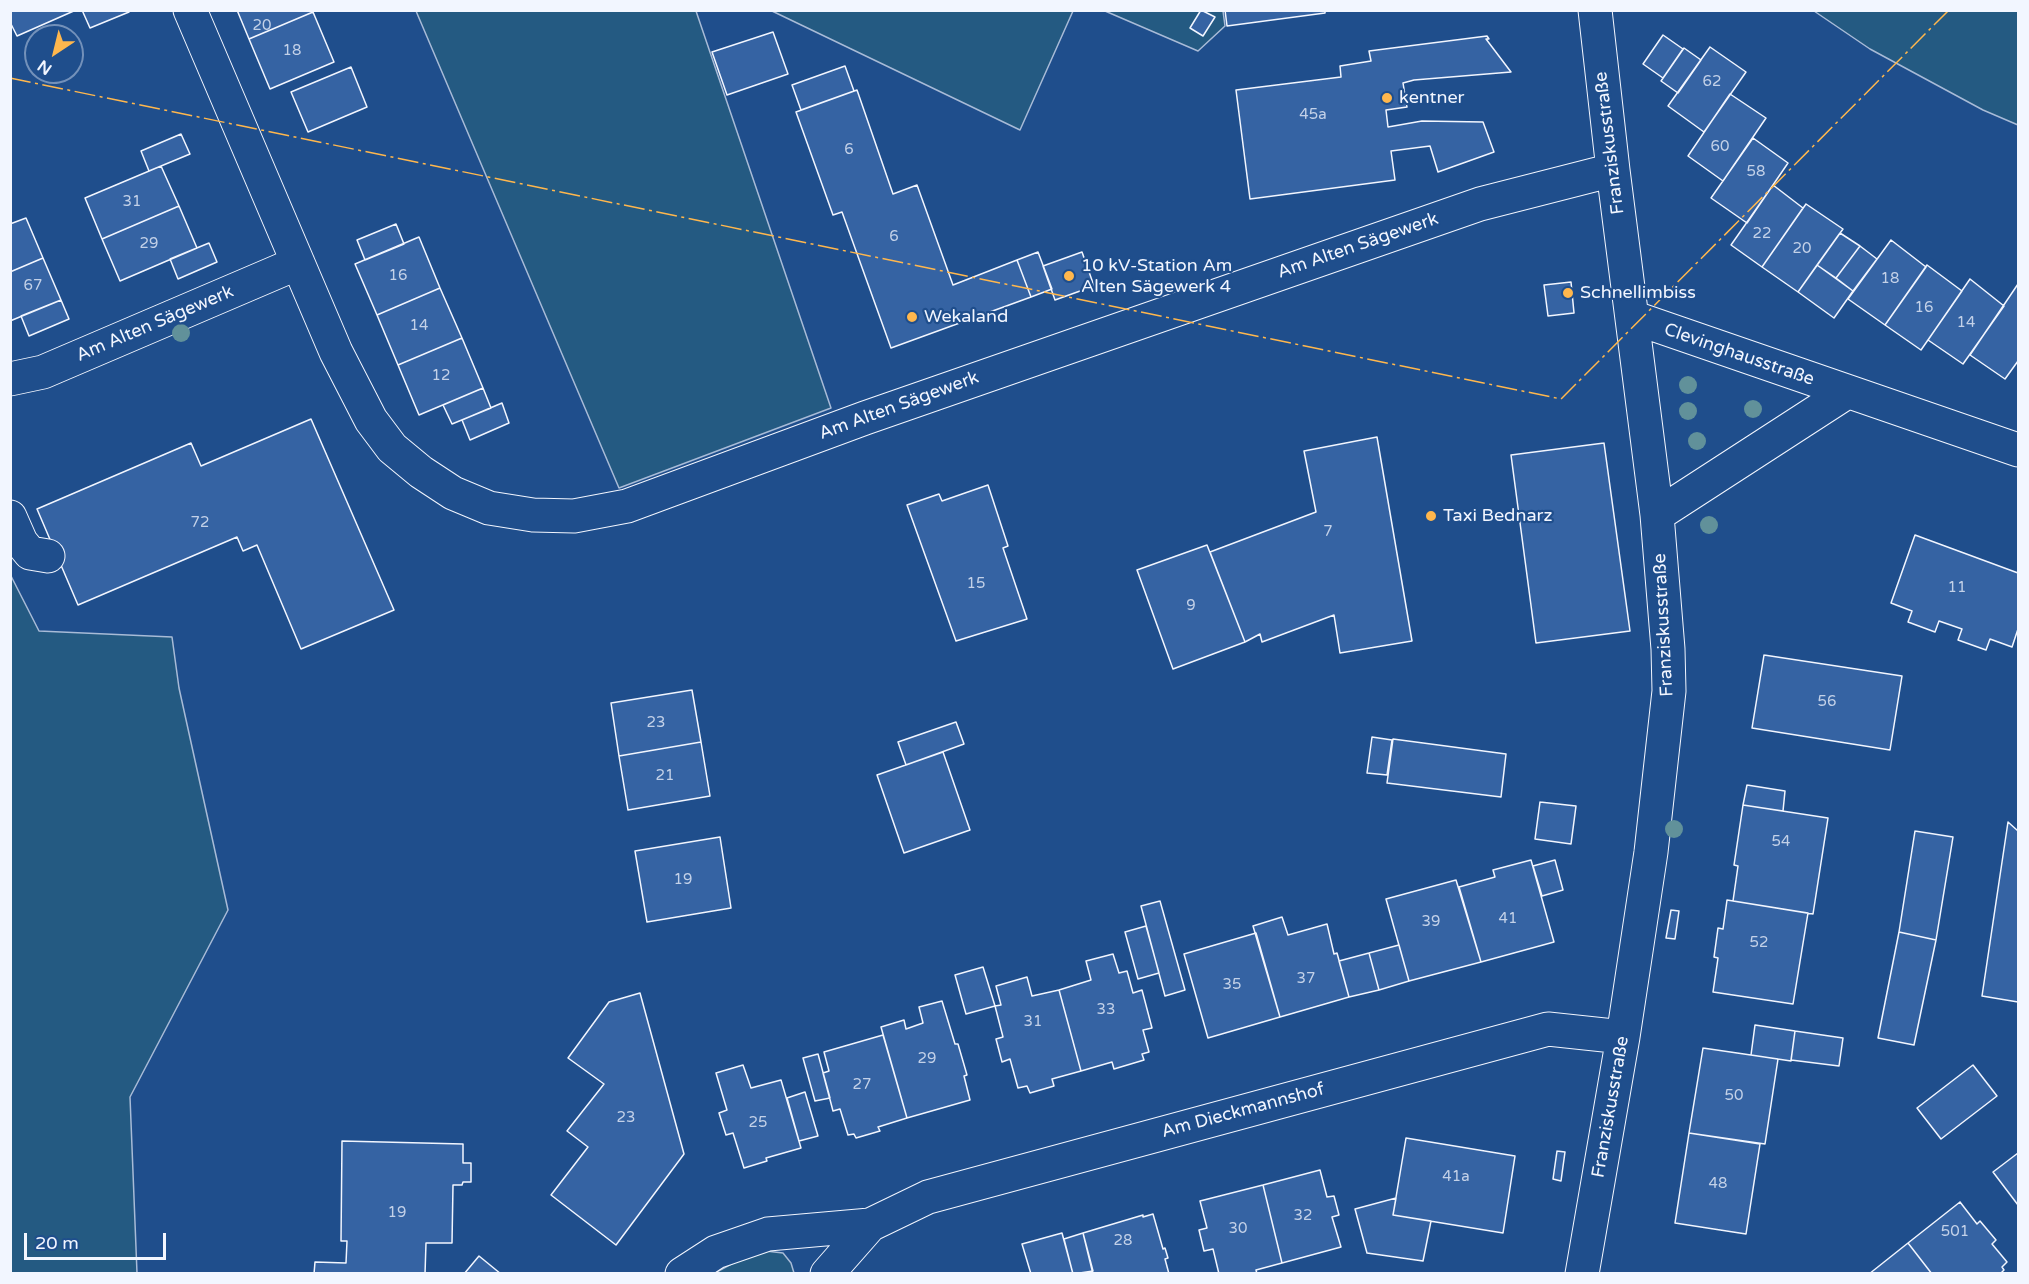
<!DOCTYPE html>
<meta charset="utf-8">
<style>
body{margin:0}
#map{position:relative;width:2029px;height:1284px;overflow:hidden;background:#1f4e8c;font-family:"Varela Round",sans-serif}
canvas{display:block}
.frame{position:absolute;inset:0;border:12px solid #f2f6ff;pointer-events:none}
.north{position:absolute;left:24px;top:24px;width:60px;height:60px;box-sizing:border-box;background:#1f4e8c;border:2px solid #7391ba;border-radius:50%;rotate:215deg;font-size:16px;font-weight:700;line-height:24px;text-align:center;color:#f2f6ff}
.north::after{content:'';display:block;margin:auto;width:21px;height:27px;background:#ffb74d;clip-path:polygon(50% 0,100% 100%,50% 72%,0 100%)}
.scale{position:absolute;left:24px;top:1233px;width:142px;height:27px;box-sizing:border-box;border:3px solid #f2f6ff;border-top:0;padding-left:8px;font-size:18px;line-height:21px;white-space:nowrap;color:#f2f6ff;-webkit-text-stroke:4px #1f4e8c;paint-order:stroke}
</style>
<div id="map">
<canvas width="2029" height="1284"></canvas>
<div class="frame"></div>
<div class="north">N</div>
<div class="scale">20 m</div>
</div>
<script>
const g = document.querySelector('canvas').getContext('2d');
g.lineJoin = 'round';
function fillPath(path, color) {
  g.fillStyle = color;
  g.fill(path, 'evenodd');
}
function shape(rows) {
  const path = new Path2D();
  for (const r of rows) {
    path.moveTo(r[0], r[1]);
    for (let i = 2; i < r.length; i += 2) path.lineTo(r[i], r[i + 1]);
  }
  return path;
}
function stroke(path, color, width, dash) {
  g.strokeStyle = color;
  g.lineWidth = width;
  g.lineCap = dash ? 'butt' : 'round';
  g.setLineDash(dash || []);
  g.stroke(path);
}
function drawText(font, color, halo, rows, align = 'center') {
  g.font = font + ' "Varela Round",sans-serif';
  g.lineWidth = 4.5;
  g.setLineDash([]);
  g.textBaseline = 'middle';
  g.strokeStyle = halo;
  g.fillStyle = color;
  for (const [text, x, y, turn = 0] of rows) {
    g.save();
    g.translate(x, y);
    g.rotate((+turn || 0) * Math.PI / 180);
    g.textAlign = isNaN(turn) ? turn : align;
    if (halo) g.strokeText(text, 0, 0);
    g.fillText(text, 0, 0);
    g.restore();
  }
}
const green = shape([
 [416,11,696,11,831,408,619,488,416,11],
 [772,11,1073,11,1020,130,772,11],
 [1105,11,1223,11,1225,26,1198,51,1105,11],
 [1814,11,2018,11,2018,125,1983,110,1870,49,1814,11],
 [11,576,39,631,172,637,179,688,228,910,130,1097,137,1273,11,1273,11,576],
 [766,1251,783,1253,791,1263,794,1273,713,1274,746,1256,766,1251]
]);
fillPath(green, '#245a82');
stroke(green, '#a8bbd7', 1.5);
const building = shape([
 [10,10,76,10,17,36,10,22,10,10],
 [82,10,128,10,129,12,90,28,82,10],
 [237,10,312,10,313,12,249,39,237,10],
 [1201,10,1215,17,1203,36,1190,28,1201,10],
 [1225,10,1325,10,1325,13,1227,26,1225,10],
 [313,12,334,62,270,89,249,39,313,12],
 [773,32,788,74,727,95,712,52,773,32],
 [1663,35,1683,49,1663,78,1643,64,1663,35],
 [1487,36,1489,39,1486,39,1511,72,1414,80,1403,83,1407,107,1386,110,1388,127,1422,121,1483,122,1494,152,1438,172,1430,146,1391,151,1395,180,1250,199,1236,90,1341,77,1340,66,1371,61,1369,51,1487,36],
 [1710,47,1746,72,1704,132,1668,106,1710,47],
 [1684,48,1701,60,1678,93,1661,81,1684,48],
 [845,66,854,91,801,110,792,85,845,66],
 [351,67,367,107,308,132,291,92,351,67],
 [857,90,893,194,917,185,953,285,1017,260,1031,297,891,348,842,212,833,215,796,112,857,90],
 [1730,94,1766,118,1723,181,1688,156,1730,94],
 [181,134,190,154,149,171,141,151,181,134],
 [1753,138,1788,163,1747,223,1711,198,1753,138],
 [161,166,179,206,102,239,85,198,161,166],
 [1773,185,1803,208,1762,267,1731,245,1773,185],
 [1806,204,1843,229,1798,292,1762,267,1806,204],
 [179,206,197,248,120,281,102,239,179,206],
 [26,218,43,258,10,272,10,224,26,218],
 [396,224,404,244,365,260,357,240,396,224],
 [1840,233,1860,246,1836,278,1817,265,1840,233],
 [419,237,440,288,377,315,355,264,419,237],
 [1891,240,1926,267,1885,325,1848,299,1891,240],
 [209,243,217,262,178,279,170,259,209,243],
 [1860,246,1877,259,1853,291,1836,278,1860,246],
 [1038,252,1052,289,1031,297,1017,260,1038,252],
 [1082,252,1094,286,1055,300,1043,266,1082,252],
 [43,258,61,300,10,321,10,272,43,258],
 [1817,265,1853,291,1834,318,1798,292,1817,265],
 [1927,265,1962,291,1921,350,1885,325,1927,265],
 [1970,279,2004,306,1963,364,1928,340,1970,279],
 [1571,282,1574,313,1548,316,1544,285,1571,282],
 [2018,284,2018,361,2005,379,1970,355,2018,284],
 [440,288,462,338,398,365,377,315,440,288],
 [61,300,69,319,29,336,21,316,61,300],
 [462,338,483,388,419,415,398,365,462,338],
 [483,388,491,408,452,424,443,405,483,388],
 [502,403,509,423,470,440,462,420,502,403],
 [311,419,394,610,301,649,257,545,243,551,237,537,78,605,37,509,191,443,201,466,311,419],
 [1377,437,1412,641,1340,653,1334,615,1262,642,1260,634,1245,642,1210,552,1316,512,1304,451,1377,437],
 [1604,443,1630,631,1536,643,1511,455,1604,443],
 [988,485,1008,546,1003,548,1027,619,956,641,907,505,939,494,942,501,988,485],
 [1915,535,2018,573,2018,629,2012,647,1990,639,1986,650,1958,640,1962,629,1939,621,1935,632,1908,622,1912,611,1891,603,1915,535],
 [1207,545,1245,642,1173,669,1137,570,1207,545],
 [1764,655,1902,676,1890,750,1752,728,1764,655],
 [692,690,701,742,619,756,611,703,692,690],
 [956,722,964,744,906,765,898,742,956,722],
 [1372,737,1392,740,1387,775,1367,773,1372,737],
 [1393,739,1506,754,1501,797,1387,783,1393,739],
 [701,742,710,796,628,810,619,756,701,742],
 [943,752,970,830,904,853,877,775,943,752],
 [1747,785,1785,791,1783,811,1743,805,1747,785],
 [1540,802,1576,806,1571,844,1535,839,1540,802],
 [1743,805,1828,818,1813,914,1733,901,1738,866,1734,865,1743,805],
 [2008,822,2018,831,2018,1002,1982,996,2008,822],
 [1915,831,1953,837,1936,940,1899,932,1915,831],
 [720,837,731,908,647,922,635,851,720,837],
 [1531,860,1554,942,1481,962,1459,887,1495,877,1493,870,1531,860],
 [1555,860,1563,890,1542,896,1533,866,1555,860],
 [1456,880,1481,962,1409,981,1386,899,1456,880],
 [1727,900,1808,913,1793,1004,1713,992,1718,958,1714,957,1718,928,1723,929,1727,900],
 [1160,901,1185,990,1165,996,1141,906,1160,901],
 [1671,910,1679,911,1675,939,1666,938,1671,910],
 [1282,917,1288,935,1327,924,1334,954,1337,953,1349,997,1280,1017,1253,926,1282,917],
 [1146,926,1159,973,1138,979,1125,932,1146,926],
 [1899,932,1936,940,1914,1045,1878,1038,1899,932],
 [1256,933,1280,1017,1208,1038,1184,954,1256,933],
 [1399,945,1409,981,1379,990,1369,953,1399,945],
 [1369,953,1379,990,1349,997,1339,961,1369,953],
 [1113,954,1119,973,1127,971,1133,993,1142,990,1152,1028,1143,1030,1149,1052,1142,1054,1144,1060,1114,1069,1112,1062,1081,1071,1059,990,1091,980,1086,961,1113,954],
 [983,967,995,1006,966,1014,955,975,983,967],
 [1027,977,1032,996,1059,990,1081,1071,1052,1079,1054,1086,1030,1093,1027,1086,1018,1088,1010,1059,1002,1062,996,1039,1003,1037,995,1006,1001,1005,996,986,1027,977],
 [640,993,684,1154,616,1245,551,1195,588,1147,567,1131,604,1084,568,1058,609,1002,640,993],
 [942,1001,955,1044,958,1044,967,1075,964,1076,970,1100,907,1118,881,1027,904,1020,906,1029,923,1023,919,1007,942,1001],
 [1755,1025,1795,1031,1791,1061,1751,1055,1755,1025],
 [1795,1031,1843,1038,1839,1066,1791,1060,1795,1031],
 [883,1035,907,1118,878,1127,880,1131,856,1138,854,1134,848,1135,840,1109,833,1111,823,1073,829,1071,824,1052,883,1035],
 [1703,1048,1778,1059,1765,1144,1689,1133,1703,1048],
 [818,1054,830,1098,815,1101,803,1058,818,1054],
 [743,1065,751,1088,781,1080,801,1148,766,1158,767,1161,744,1168,733,1133,726,1135,719,1113,727,1110,716,1073,743,1065],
 [1973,1065,1997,1096,1941,1139,1917,1108,1973,1065],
 [805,1092,818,1136,799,1141,787,1098,805,1092],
 [1689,1133,1760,1144,1746,1234,1675,1223,1689,1133],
 [1406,1138,1515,1156,1503,1233,1393,1215,1406,1138],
 [342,1141,463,1144,463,1163,471,1163,471,1182,463,1182,462,1185,453,1185,452,1243,426,1243,425,1274,314,1274,315,1262,346,1263,347,1241,341,1241,342,1141],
 [1557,1151,1565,1152,1561,1181,1553,1179,1557,1151],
 [2018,1153,2018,1205,1993,1172,2018,1153],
 [1320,1170,1327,1197,1334,1196,1339,1215,1332,1217,1341,1247,1282,1263,1263,1185,1320,1170],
 [1263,1185,1282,1263,1256,1270,1257,1274,1219,1274,1213,1249,1204,1251,1199,1230,1207,1228,1200,1201,1263,1185],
 [1396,1198,1393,1215,1431,1221,1423,1261,1367,1253,1355,1209,1396,1198],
 [1960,1202,1977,1224,1980,1221,1996,1240,1992,1244,2007,1262,2002,1267,2004,1270,2000,1274,1932,1274,1908,1243,1960,1202],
 [1153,1214,1163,1249,1165,1248,1168,1258,1165,1259,1169,1274,1093,1274,1083,1233,1143,1215,1143,1217,1153,1214],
 [1062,1233,1073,1274,1031,1274,1022,1244,1062,1233],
 [1083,1233,1093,1271,1073,1274,1064,1239,1083,1233],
 [1908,1243,1932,1274,1869,1274,1908,1243],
 [479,1256,501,1274,464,1274,479,1256]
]);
fillPath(building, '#3563a3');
stroke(building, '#f2f6ff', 1.5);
const minor = shape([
 [190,10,336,352,371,420,392,448,421,472,453,493,489,508,533,515,574,516,627,506,865,418,1480,204,1613,170],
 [1632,317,2018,450],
 [10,379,43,372,298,263],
 [1657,515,1847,392],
 [10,517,21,542,30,553,48,556],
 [682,1274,716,1252,768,1234,870,1225],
 [827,1274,870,1225,928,1197,1548,1029,1623,1037],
 [1582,1274,1623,1037,1651,852,1669,691,1668,649,1657,515,1613,170,1595,10]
]);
stroke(minor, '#f2f6ff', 35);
stroke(minor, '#1f4e8c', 33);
stroke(shape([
 [10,78,1561,399,1949,10]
]), '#ffb74d', 1.5, [21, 4.5, 3, 4.5]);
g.fillStyle = '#61919a';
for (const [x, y] of [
 [181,333],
 [1688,385],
 [1753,409],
 [1688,411],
 [1697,441],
 [1709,525],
 [1674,829]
]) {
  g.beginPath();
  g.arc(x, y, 9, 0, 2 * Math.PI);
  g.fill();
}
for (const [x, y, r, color] of [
 [1387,98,6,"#ffb74d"],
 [1069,276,6,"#ffb74d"],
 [1568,293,6,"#ffb74d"],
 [912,317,6,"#ffb74d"],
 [1431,516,6,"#ffb74d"]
]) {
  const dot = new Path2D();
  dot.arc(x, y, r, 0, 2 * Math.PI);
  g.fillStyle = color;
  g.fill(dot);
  stroke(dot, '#1f4e8c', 2);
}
drawText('15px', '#c3d1e8', null, [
 ["20",262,26],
 ["18",292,51],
 ["62",1712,82],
 ["45a",1313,115],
 ["60",1720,147],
 ["6",849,150],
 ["58",1756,172],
 ["31",132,202],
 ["22",1762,234],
 ["6",894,237],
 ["29",149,244],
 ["20",1802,249],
 ["16",398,276],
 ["18",1890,279],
 ["67",33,286],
 ["16",1924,308],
 ["14",1966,323],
 ["14",419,326],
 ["12",441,376],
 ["72",200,523],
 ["7",1328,532],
 ["15",976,584],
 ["11",1957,588],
 ["9",1191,606],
 ["56",1827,702],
 ["23",656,723],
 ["21",665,776],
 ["54",1781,842],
 ["19",683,880],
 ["41",1508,919],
 ["39",1431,922],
 ["52",1759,943],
 ["37",1306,979],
 ["35",1232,985],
 ["33",1106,1010],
 ["31",1033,1022],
 ["29",927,1059],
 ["27",862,1085],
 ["50",1734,1096],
 ["23",626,1118],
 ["25",758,1123],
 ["41a",1456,1177],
 ["48",1718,1184],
 ["19",397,1213],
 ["32",1303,1216],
 ["30",1238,1229],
 ["501",1955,1232],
 ["28",1123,1241]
]);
drawText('18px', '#f2f6ff', '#1f4e8c', [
 ["kentner",1399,98],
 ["10 kV-Station Am",1081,266],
 ["Alten Sägewerk 4",1081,287],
 ["Schnellimbiss",1580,293],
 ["Wekaland",924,317],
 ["Taxi Bednarz",1443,516]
], 'left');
drawText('18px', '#f2f6ff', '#1f4e8c', [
 ["Franziskusstraße",1610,143,-97],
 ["Am Alten Sägewerk",1358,246,-19],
 ["Am Alten Sägewerk",155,324,-23],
 ["Clevinghausstraße",1739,355,19],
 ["Am Alten Sägewerk",899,406,-20],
 ["Franziskusstraße",1664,625,-93],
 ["Franziskusstraße",1611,1107,-80],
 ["Am Dieckmannshof",1243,1111,-15]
]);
</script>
